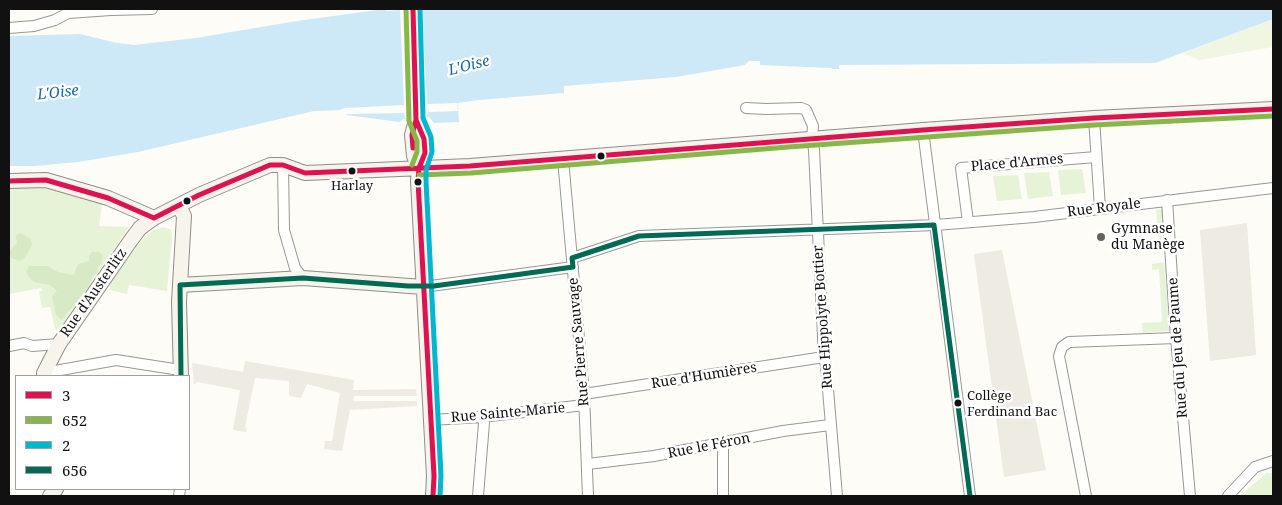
<!DOCTYPE html>
<meta charset="utf-8">
<style>
body{margin:0}
#map{position:relative;width:1282px;height:505px;overflow:hidden;background:#fdfcf7;font-family:"Noto Serif",serif}
canvas{display:block}
.frame{position:absolute;inset:0;border:10px solid #111;pointer-events:none}
.legend{position:absolute;left:15px;top:375px;width:175px;height:115px;box-sizing:border-box;background:#fff;border:1px solid #a0a0a0;margin:0;padding:6px 9px;list-style:none;font-size:15px;color:#111}
.legend li{display:flex;align-items:center;gap:10px;height:25px}
.legend b{width:25px;border:1px solid #a0a0a0}
</style>
<div id="map">
<canvas width="1282" height="505"></canvas>
<div class="frame"></div>
<ul class="legend">
<li><b style="height:6px;background:#de1251"></b>3</li>
<li><b style="height:6px;background:#87b749"></b>652</li>
<li><b style="height:6px;background:#01b7cf"></b>2</li>
<li><b style="height:6px;background:#006b54"></b>656</li>
</ul>
</div>
<script>
const g = document.querySelector('canvas').getContext('2d');
g.lineJoin = 'round';
function fillPath(path, color) {
  g.fillStyle = color;
  g.fill(path, 'evenodd');
}
function shape(rows) {
  const path = new Path2D();
  for (const r of rows) {
    path.moveTo(r[0], r[1]);
    for (let i = 2; i < r.length; i += 2) path.lineTo(r[i], r[i + 1]);
  }
  return path;
}
function stroke(path, color, width, dash) {
  g.strokeStyle = color;
  g.lineWidth = width;
  g.lineCap = dash ? 'butt' : 'round';
  g.setLineDash(dash || []);
  g.stroke(path);
}
function drawText(font, color, halo, rows, align = 'center') {
  g.font = font + ' "Noto Serif",serif';
  g.lineWidth = 5;
  g.setLineDash([]);
  g.textBaseline = 'middle';
  g.strokeStyle = halo;
  g.fillStyle = color;
  for (const [text, x, y, turn = 0] of rows) {
    g.save();
    g.translate(x, y);
    g.rotate((+turn || 0) * Math.PI / 180);
    g.textAlign = isNaN(turn) ? turn : align;
    if (halo) g.strokeText(text, 0, 0);
    g.fillText(text, 0, 0);
    g.restore();
  }
}
fillPath(shape([
 [1082,169,1086,193,1061,195,1058,170],
 [1049,172,1053,196,1028,199,1024,173],
 [1018,175,1022,199,997,201,993,176],
 [37,186,66,191,66,194,102,203,99,226,129,227,59,330,56,332,50,307,42,308,39,291,42,291,41,288,9,294,9,188],
 [1162,209,1166,249,1154,250,1153,242,1159,241,1156,210],
 [164,227,171,230,172,237,167,291,129,285,127,294,109,290,111,282,141,241,153,230],
 [1164,262,1170,331,1143,333,1142,323,1162,322,1159,269,1152,270,1152,264],
 [1266,473,1273,473,1273,496,1240,496]
]), '#e7f3d7');
fillPath(shape([
 [20,233,31,239,32,245,25,258,20,261,11,258,9,251,17,243,16,236],
 [92,252,98,252,103,255,102,263,98,267,97,273,92,277,90,284,79,300,61,320,56,315,52,296,57,291,50,285,34,282,28,276,26,271,29,266,48,266,58,272,74,275,78,264,89,261,89,256]
]), '#d8eac5');
fillPath(shape([
 [1273,19,1273,47,1199,60,1183,53]
]), '#f0f6e1');
fillPath(shape([
 [1247,223,1256,355,1210,361,1200,230],
 [1002,250,1046,470,1004,477,974,254],
 [245,361,354,380,353,390,416,389,417,396,354,396,353,401,417,401,417,406,350,410,342,451,324,449,325,441,332,441,340,393,307,384,301,398,289,396,289,381,255,378,245,427,247,428,246,432,233,430,240,390,197,382,194,385,192,363,243,372]
]), '#edebe2');
fillPath(shape([
 [385,9,386,11,425,9,1273,9,1273,19,1155,63,839,65,839,69,832,69,832,68,760,65,760,61,749,61,745,65,676,77,564,86,564,93,478,100,458,103,459,122,434,123,429,117,403,119,400,122,346,115,342,110,314,111,138,152,78,162,35,166,9,166,9,36,80,34,117,43,134,45,196,38,297,21]
]), '#cde8f7');
fillPath(shape([
 [400,9,422,9,427,104,457,103,458,111,428,112,427,118,405,118,404,113,347,114,344,116,342,112,331,113,345,108,404,105]
]), '#fdfcf7');
const street = shape([
 [68,13,111,10,152,9],
 [9,28,34,26,55,20,68,13,70,9],
 [746,108,766,109,801,108,806,110,813,126,812,139,814,150,824,357,826,366,837,496],
 [1094,118,1100,208],
 [923,130,970,496],
 [563,159,584,394,588,496],
 [283,165,284,230,295,268,303,278],
 [1167,200,1176,338,1190,496],
 [968,222,961,168,1096,157],
 [572,258,639,236,936,225,1034,217,1273,188],
 [423,287,573,267],
 [9,346,24,343,32,346,59,344],
 [44,373,116,360,180,370],
 [584,394,824,357],
 [431,420,482,417,584,405],
 [588,464,654,456,783,431,830,425],
 [179,496,180,489],
 [478,496,484,423,482,417],
 [723,496,723,444],
 [1086,496,1059,356,1062,347,1069,342,1176,338],
 [1228,496,1255,467,1273,461]
]);
const secondary = shape([
 [413,9,416,120,412,135,414,156,419,168],
 [416,120,424,139,425,153,419,168,418,181,434,476,433,496],
 [9,181,46,180,108,198,154,218],
 [179,206,184,216,179,302,181,376],
 [180,285,303,278,423,287],
 [45,376,44,373,59,344,131,240,140,228,154,218,199,195,270,165,283,165,305,173,470,166,923,130,1094,118,1273,109],
 [50,496,56,489]
]);
stroke(street, '#979795', 12);
stroke(secondary, '#8e8d8b', 16);
stroke(street, '#fffffe', 10);
stroke(secondary, '#f6f4eb', 14);
stroke(shape([
 [413,9,416,120,412,135,413,148],
 [416,120,424,139,425,153,419,168,418,181,434,476,433,496],
 [9,181,46,180,108,198,154,218],
 [154,218,199,195,270,165,283,165,305,173,470,166,923,130,1094,118,1273,109]
]), '#de1251', 5);
stroke(shape([
 [406,9,409,121,417,141,417,152,412,165],
 [419,175,471,173,788,147,1094,125,1273,116]
]), '#87b749', 5);
stroke(shape([
 [420,9,423,118,431,137,432,152,426,170,426,181,441,476,440,496]
]), '#01b7cf', 5);
stroke(shape([
 [181,376,180,285,303,278,408,286,434,286,573,267,572,258,639,236,934,225,970,496]
]), '#006b54', 5);
for (const [x, y, r, color] of [
 [601,156,4.5,"#111"],
 [352,171,4.5,"#111"],
 [418,182,4.5,"#111"],
 [187,201,4.5,"#111"],
 [1101,237,5,"#646362"],
 [958,403,4.5,"#111"]
]) {
  const dot = new Path2D();
  dot.arc(x, y, r, 0, 2 * Math.PI);
  g.fillStyle = color;
  g.fill(dot);
  stroke(dot, '#fff', 2);
}
drawText('13px', '#111', '#fff', [
 ["Harlay",352,186],
 ["Collège",967,396,"left"],
 ["Ferdinand Bac",967,412,"left"]
]);
drawText('14px', '#111', '#fff', [
 ["Place d'Armes",1017,163,-5],
 ["Rue Royale",1104,208,-7],
 ["Rue d'Austerlitz",94,293,-55],
 ["Rue Hippolyte Bottier",823,317,-94],
 ["Rue Pierre Sauvage",579,342,-95],
 ["Rue du Jeu de Paume",1178,348,-94],
 ["Rue d'Humières",704,376,-9],
 ["Rue Sainte-Marie",508,413,-5],
 ["Rue le Féron",709,446,-11]
]);
drawText('14px', '#111', '#fff', [
 ["Gymnase",1111,229],
 ["du Manège",1111,245]
], 'left');
drawText('italic 15px', '#1768a6', '#fff', [
 ["L'Oise",469,66,-14],
 ["L'Oise",58,93,-6]
]);
</script>
